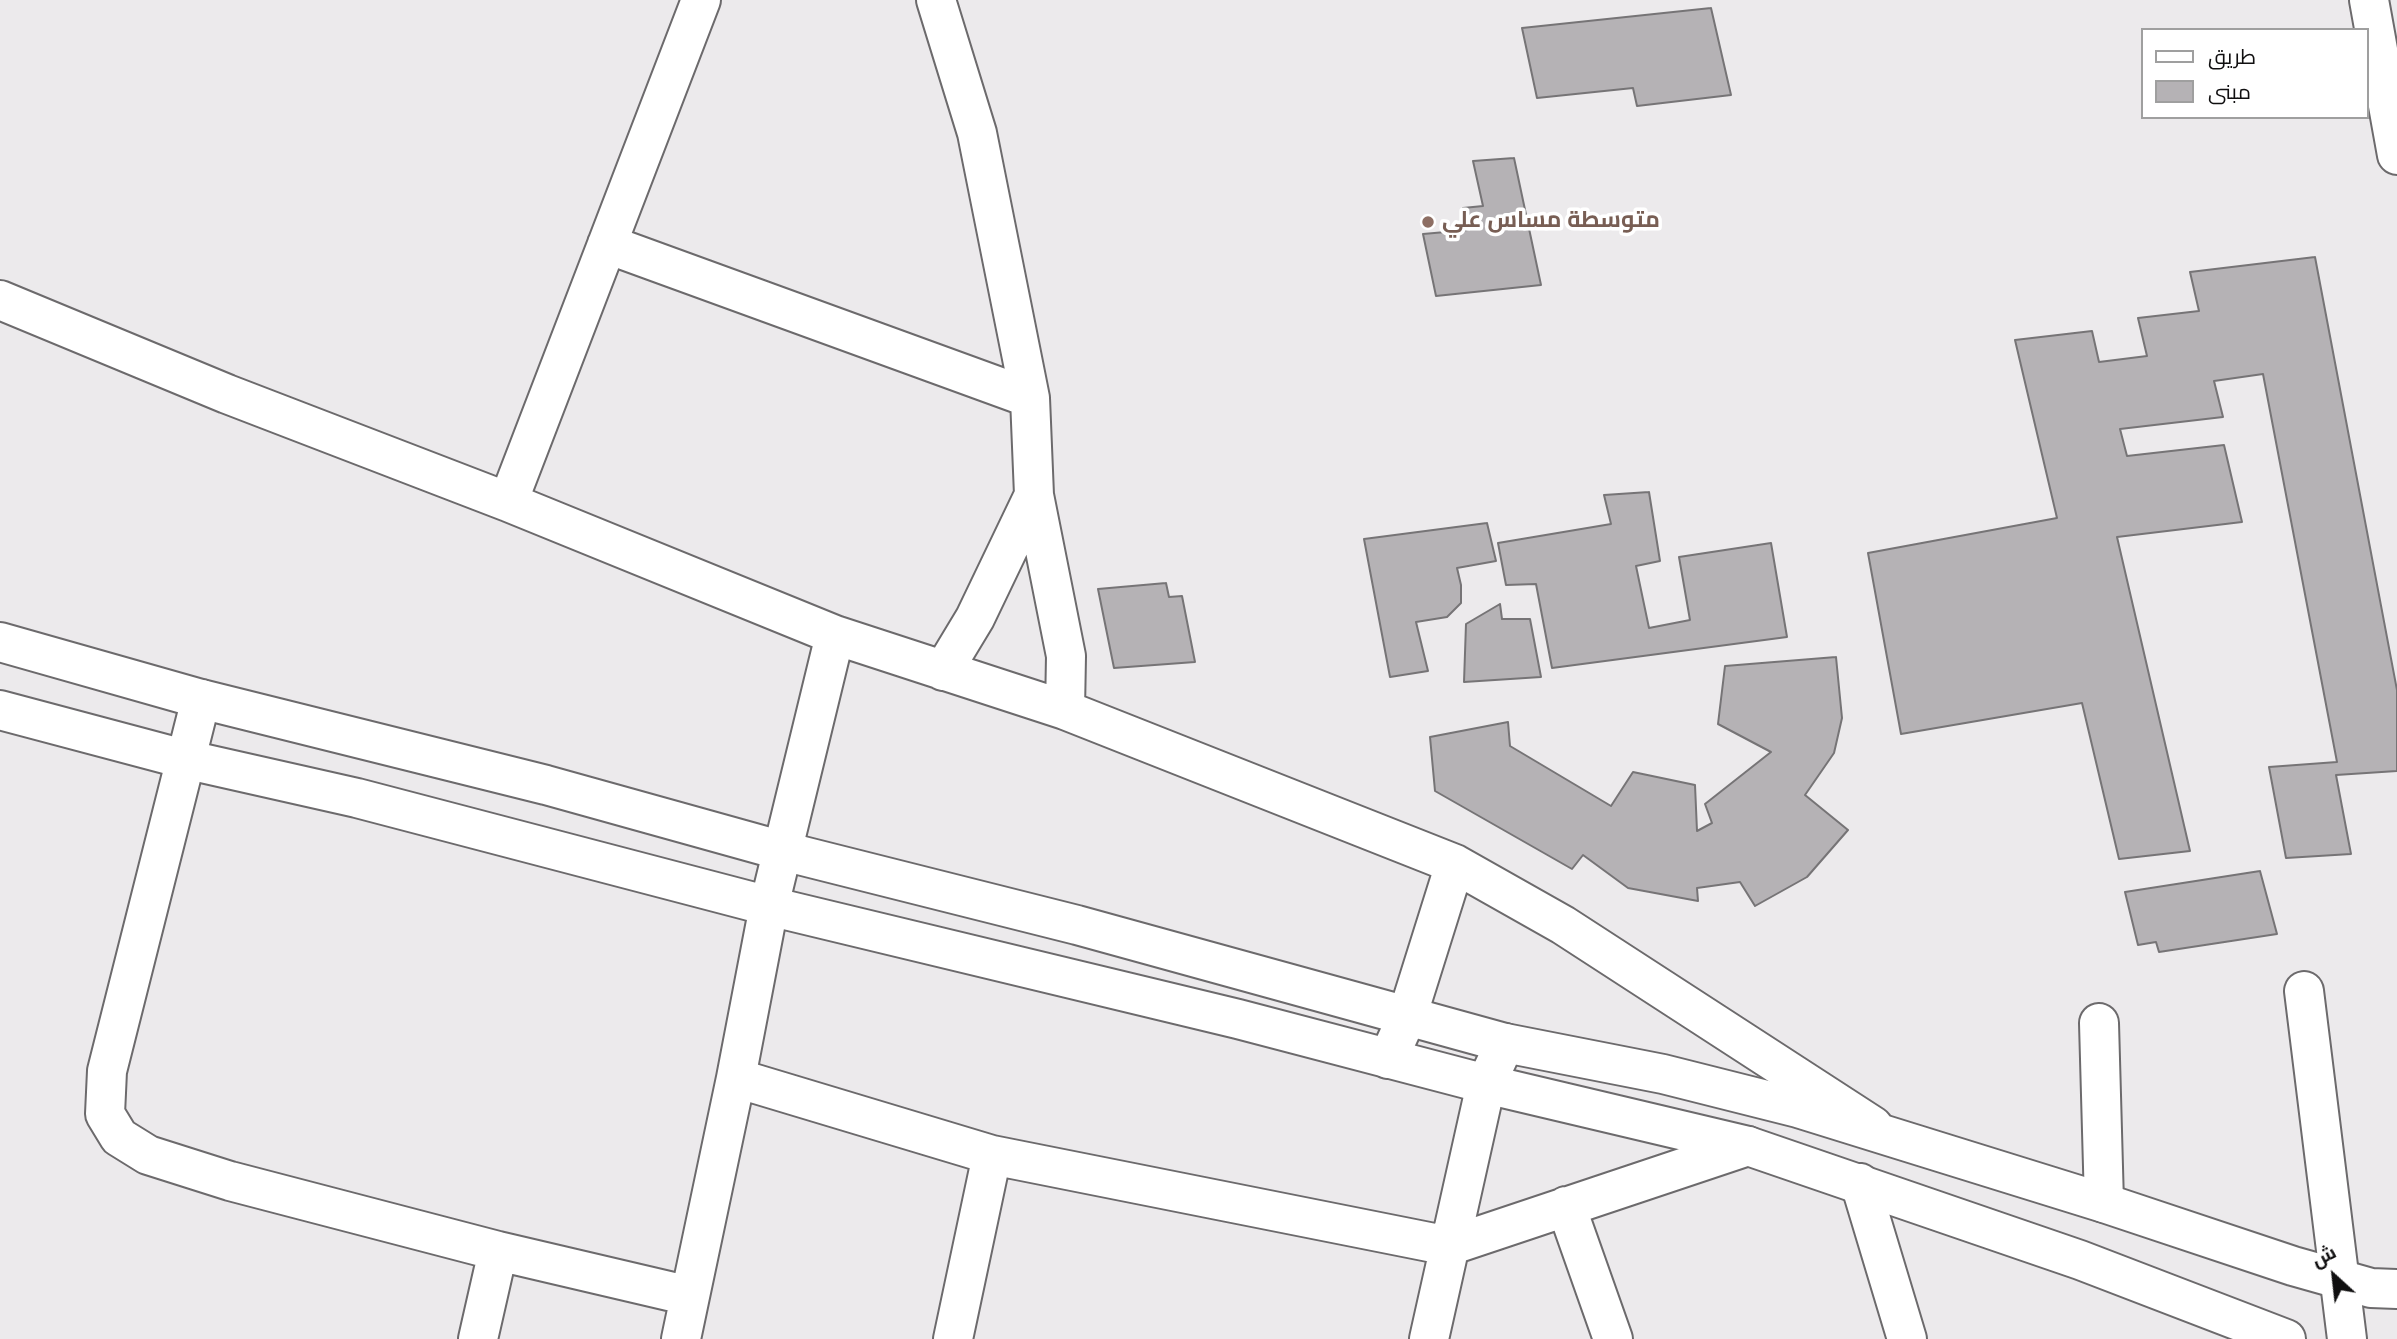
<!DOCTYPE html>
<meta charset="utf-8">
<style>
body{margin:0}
#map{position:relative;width:2397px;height:1339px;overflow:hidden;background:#eceaec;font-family:Overpass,Cairo,sans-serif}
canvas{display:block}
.legend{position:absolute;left:2141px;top:28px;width:228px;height:91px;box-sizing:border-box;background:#fff;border:2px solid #9f9f9f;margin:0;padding:9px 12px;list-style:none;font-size:21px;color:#100f10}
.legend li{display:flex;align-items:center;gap:14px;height:35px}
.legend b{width:35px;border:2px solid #9f9f9f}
.north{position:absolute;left:2299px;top:1241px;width:70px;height:70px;-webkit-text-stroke:5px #fff;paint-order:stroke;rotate:333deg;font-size:19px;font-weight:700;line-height:28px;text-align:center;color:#100f10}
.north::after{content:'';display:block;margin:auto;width:24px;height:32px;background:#100f10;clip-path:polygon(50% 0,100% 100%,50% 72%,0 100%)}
</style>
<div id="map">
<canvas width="2397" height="1339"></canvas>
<ul class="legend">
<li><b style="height:9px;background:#fff"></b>طريق</li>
<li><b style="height:19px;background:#b5b2b5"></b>مبنى</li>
</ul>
<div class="north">ش</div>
</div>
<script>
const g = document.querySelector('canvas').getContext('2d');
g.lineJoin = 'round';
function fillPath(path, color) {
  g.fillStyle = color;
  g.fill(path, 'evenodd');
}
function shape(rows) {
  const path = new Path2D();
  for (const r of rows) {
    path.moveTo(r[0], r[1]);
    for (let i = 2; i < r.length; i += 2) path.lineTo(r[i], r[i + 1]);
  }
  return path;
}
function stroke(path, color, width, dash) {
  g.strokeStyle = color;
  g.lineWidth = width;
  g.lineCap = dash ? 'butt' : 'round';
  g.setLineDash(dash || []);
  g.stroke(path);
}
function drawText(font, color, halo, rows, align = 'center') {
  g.font = font + ' Overpass,Cairo,sans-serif';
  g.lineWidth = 7;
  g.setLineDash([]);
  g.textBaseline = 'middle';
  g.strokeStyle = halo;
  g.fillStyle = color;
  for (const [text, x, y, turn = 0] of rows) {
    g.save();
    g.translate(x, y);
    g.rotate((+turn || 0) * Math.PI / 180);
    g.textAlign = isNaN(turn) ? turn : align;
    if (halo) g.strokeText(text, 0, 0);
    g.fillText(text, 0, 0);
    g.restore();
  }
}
const building = shape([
 [1711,8,1731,95,1637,106,1633,88,1537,98,1522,28,1711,8],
 [1514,158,1541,285,1436,296,1423,234,1468,230,1463,208,1483,206,1473,161,1514,158],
 [2315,257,2397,690,2397,771,2336,775,2351,854,2286,858,2269,767,2337,762,2263,374,2214,381,2223,417,2120,429,2127,456,2224,445,2242,522,2117,537,2190,851,2119,859,2082,703,1901,734,1868,553,2057,518,2015,340,2092,331,2099,362,2147,356,2138,318,2199,311,2190,272,2315,257],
 [1649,492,1660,561,1636,566,1649,628,1690,620,1679,557,1771,543,1787,637,1552,668,1536,584,1506,585,1498,543,1611,524,1604,495,1649,492],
 [1487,523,1496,561,1457,568,1461,585,1461,603,1447,617,1416,622,1428,671,1390,677,1364,539,1487,523],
 [1166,583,1169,597,1182,596,1195,662,1114,668,1098,589,1166,583],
 [1500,604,1502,619,1530,619,1541,677,1464,682,1466,624,1500,604],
 [1836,657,1842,718,1834,753,1805,795,1848,830,1807,877,1755,906,1740,882,1697,888,1698,901,1628,888,1583,855,1572,869,1435,791,1430,737,1508,722,1510,746,1611,806,1633,772,1695,785,1697,831,1712,823,1705,804,1771,752,1718,724,1725,666,1836,657],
 [2260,871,2277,934,2159,952,2156,942,2138,945,2125,892,2260,871]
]);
fillPath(building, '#b5b2b5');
stroke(building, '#767476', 2);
const minor = shape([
 [936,0,977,133,1030,398,1034,495,1066,656,1065,710],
 [2369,0,2397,155],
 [607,244,1030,398],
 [0,300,227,394,508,502,835,635,1065,710,1455,864,1563,925,1873,1126],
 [508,502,701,0],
 [943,671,975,618,1034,495],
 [201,699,107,1071,105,1114,119,1137,148,1155,230,1181,498,1251,690,1296],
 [2304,991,2347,1339],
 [2099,1023,2104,1203],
 [1388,1059,1407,1017,1455,864],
 [736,1078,992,1155,1449,1246,1748,1146],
 [1860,1183,1907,1339],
 [1566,1206,1613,1339],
 [478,1339,498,1251],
 [681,1339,736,1078,769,906,835,635],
 [953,1339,992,1155],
 [1429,1339,1486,1084,1505,1043]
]);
const tertiary = shape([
 [0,642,201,699,546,785,783,851,1077,925,1505,1043,1663,1074,1798,1108,2104,1203,2293,1266,2371,1288,2397,1289],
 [0,710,184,759,357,798,769,906,1238,1019,1486,1084,1748,1146,2080,1260,2286,1339]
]);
stroke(minor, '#6c6a6c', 42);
stroke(tertiary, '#6c6a6c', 42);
stroke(minor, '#fff', 38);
stroke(tertiary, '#fff', 38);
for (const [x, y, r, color] of [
 [1428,222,7,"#8d6e63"]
]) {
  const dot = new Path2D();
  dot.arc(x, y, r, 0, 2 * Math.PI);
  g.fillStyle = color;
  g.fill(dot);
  stroke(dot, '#fff', 2.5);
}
drawText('bold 23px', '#785e54', '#fff', [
 ["متوسطة مساس علي",1442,222]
], 'left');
</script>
